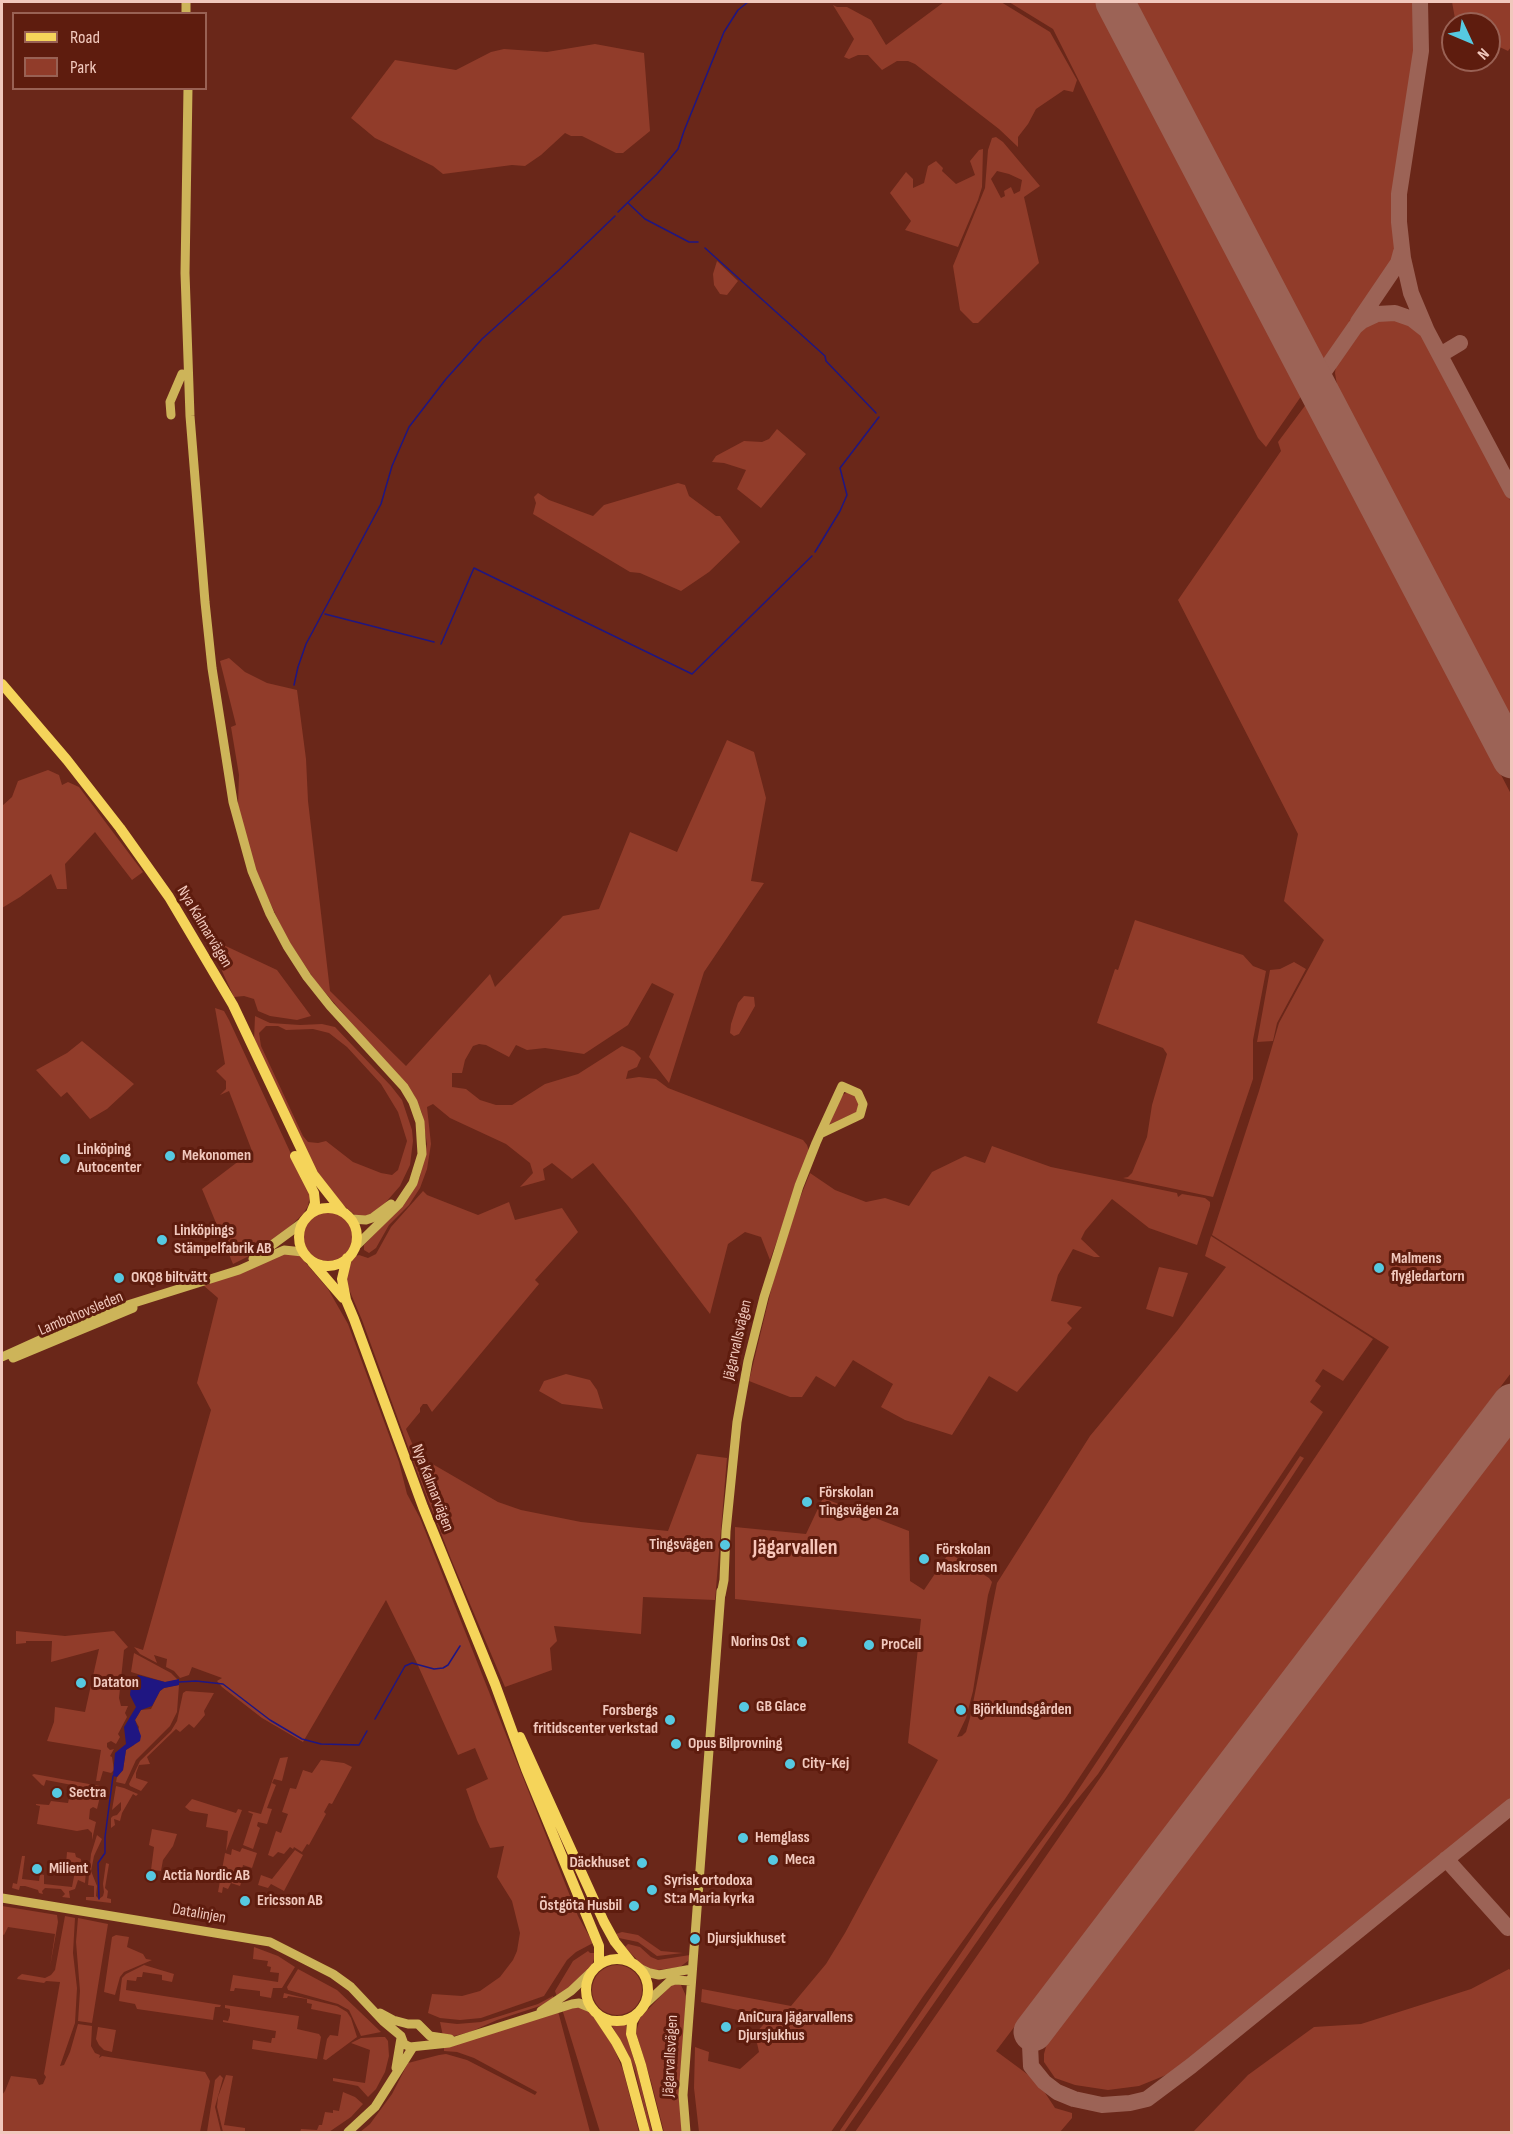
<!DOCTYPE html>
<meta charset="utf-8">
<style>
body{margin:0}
#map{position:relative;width:1513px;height:2134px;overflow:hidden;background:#6a2719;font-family:"Sofia Sans Condensed",sans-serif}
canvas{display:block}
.frame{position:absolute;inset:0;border:3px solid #f1c8bd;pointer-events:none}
.legend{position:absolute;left:12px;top:12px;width:195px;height:78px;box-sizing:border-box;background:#5e1c0e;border:2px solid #996154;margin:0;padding:8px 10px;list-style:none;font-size:18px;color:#f1c8bd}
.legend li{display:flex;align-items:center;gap:12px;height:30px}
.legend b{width:30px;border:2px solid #996154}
.north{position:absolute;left:1441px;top:12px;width:60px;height:60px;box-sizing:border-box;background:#5e1c0e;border:2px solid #996154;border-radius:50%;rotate:134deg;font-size:16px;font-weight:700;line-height:24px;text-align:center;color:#f1c8bd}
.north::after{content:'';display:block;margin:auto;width:21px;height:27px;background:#56c9e1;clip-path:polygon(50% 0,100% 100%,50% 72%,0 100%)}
</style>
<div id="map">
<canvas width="1513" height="2134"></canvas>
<div class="frame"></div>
<ul class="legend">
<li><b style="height:8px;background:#f5d45a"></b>Road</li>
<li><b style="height:16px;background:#913c2a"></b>Park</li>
</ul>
<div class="north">N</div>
</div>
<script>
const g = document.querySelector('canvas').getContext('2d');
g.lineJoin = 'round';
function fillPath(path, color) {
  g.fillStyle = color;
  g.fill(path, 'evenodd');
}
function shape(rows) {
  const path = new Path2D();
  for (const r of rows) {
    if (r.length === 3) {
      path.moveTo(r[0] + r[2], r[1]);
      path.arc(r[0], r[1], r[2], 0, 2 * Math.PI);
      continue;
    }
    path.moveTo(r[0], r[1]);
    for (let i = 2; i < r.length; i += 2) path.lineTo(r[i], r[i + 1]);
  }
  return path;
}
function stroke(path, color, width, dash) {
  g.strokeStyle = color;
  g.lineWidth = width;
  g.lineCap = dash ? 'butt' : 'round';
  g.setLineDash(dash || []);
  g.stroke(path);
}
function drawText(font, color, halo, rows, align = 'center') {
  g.font = font + ' "Sofia Sans Condensed",sans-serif';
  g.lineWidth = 6;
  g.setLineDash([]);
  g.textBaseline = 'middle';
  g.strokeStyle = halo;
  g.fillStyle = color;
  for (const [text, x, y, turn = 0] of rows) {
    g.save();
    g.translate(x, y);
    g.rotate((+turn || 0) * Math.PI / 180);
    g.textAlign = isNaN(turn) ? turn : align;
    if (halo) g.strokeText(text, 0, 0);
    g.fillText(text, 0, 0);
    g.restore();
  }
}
fillPath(shape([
 [944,2,1001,2,1050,32,1077,80,1073,92,1064,90,1036,109,1028,124,1018,137,1018,147,999,129,915,64,908,61,897,61,882,70,868,55,858,55,849,59,844,57,854,39,833,5,837,7,847,7,871,20,886,45],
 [1009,2,1096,2,1302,395,1266,447,1258,438,1053,29],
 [1133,2,1415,2,1417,31,1415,70,1396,183,1394,207,1395,254,1392,267,1325,361,1321,360],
 [1452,2,1511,2,1511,47,1508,51,1489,42,1489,24,1456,24],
 [595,44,644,53,650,131,623,153,616,153,582,136,571,136,565,133,541,155,525,166,512,165,443,174,433,166,375,138,351,118,395,60,456,70,491,52,504,49,547,52],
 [996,137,1003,142,1040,186,1024,197,1039,263,978,323,973,323,960,310,953,266,985,188,988,150,992,138],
 [997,171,1009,174,1022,180,1020,191,1014,194,1011,187,1004,191,1005,196,1001,198,991,179],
 [983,149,982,187,978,200,958,247,905,230,911,221,890,193,906,172,913,179,913,188,924,183,928,166,936,161,943,168,942,171,956,184,975,175,970,161,979,150],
 [717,261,738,281,727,295,720,294,714,285,713,274],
 [1390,316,1412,324,1425,337,1511,502,1511,723,1338,391,1335,373,1336,365,1351,340,1363,326,1372,320],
 [1307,403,1511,794,1511,1373,996,2051,1038,2082,1055,2108,1072,2113,1072,2118,1060,2132,855,2132,1107,1768,1389,1347,1212,1235,1259,1091,1279,1023,1324,940,1284,901,1298,834,1178,600,1281,451,1278,442],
 [777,429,806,454,761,508,737,489,746,470,724,463,712,462,716,456,744,441,762,442,769,439],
 [678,483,685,485,689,496,716,516,720,516,740,542,709,572,681,591,640,573,630,572,533,514,536,503,534,497,538,493,549,500,593,516,604,505],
 [229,658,245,672,267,683,297,690,306,759,308,801,330,991,406,1066,490,974,495,987,563,916,599,909,630,832,677,852,727,740,754,752,766,798,751,881,764,883,704,972,669,1083,649,1057,674,994,652,983,628,1025,584,1054,545,1048,527,1050,516,1045,509,1057,486,1045,479,1044,473,1046,465,1060,462,1073,452,1073,452,1087,466,1089,480,1100,496,1105,512,1105,545,1084,578,1074,622,1046,634,1051,641,1058,637,1067,628,1071,626,1079,639,1077,656,1079,668,1088,803,1140,807,1145,809,1151,770,1260,761,1237,745,1232,728,1244,710,1314,628,1206,593,1163,572,1179,552,1163,543,1169,545,1180,520,1187,533,1173,530,1163,506,1144,450,1118,433,1104,427,1107,431,1144,427,1169,420,1188,409,1205,389,1225,376,1248,369,1253,364,1250,364,1245,409,1197,420,1177,427,1144,422,1113,414,1095,316,982,286,937,255,870,238,805,239,775,231,727,236,725,220,661],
 [48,770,59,775,62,785,68,782,79,787,143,872,132,880,95,832,65,864,67,889,57,889,51,874,20,897,2,908,2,806,12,797,18,781],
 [1135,920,1243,955,1253,966,1266,971,1253,1040,1253,1079,1213,1197,1123,1178,1128,1177,1132,1173,1147,1137,1152,1105,1167,1054,1163,1048,1097,1023,1115,969,1118,970],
 [215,941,277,970,311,1016,297,1020,270,1016,258,1011,254,999,244,996,234,997,222,971],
 [1294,962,1306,969,1277,1023,1273,1041,1257,1042,1270,970,1280,969],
 [744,996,754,997,755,1006,739,1034,734,1036,730,1033,731,1024,738,1003],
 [215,1008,224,1011,229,1020,310,1195,308,1206,303,1214,281,1235,257,1252,233,1264,202,1189,252,1151,229,1091,220,1095,226,1089,226,1081,216,1071,225,1064],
 [255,1016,270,1023,300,1025,322,1024,335,1027,391,1086,402,1100,412,1130,413,1141,410,1165,400,1186,380,1209,366,1216,355,1215,342,1204,315,1169,254,1040],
 [266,1026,278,1026,286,1030,313,1029,329,1033,347,1047,381,1084,398,1112,407,1141,398,1170,392,1175,381,1173,353,1162,326,1141,318,1143,308,1142,303,1136,261,1046,259,1033],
 [82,1041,134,1084,107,1109,90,1119,67,1092,61,1097,36,1070,67,1053],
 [848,1092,859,1098,859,1111,828,1125,842,1095],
 [992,1146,1051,1167,1177,1193,1178,1197,1182,1194,1205,1198,1210,1202,1210,1206,1197,1245,1149,1228,1112,1199,1085,1231,1081,1239,1100,1257,1094,1257,1073,1249,1058,1275,1051,1301,1082,1307,1067,1323,1072,1328,1017,1392,989,1376,952,1435,905,1420,881,1407,893,1384,853,1360,835,1387,816,1376,802,1397,790,1397,749,1381,774,1278,796,1208,810,1173,835,1190,866,1202,885,1198,909,1206,932,1172,965,1156,985,1163],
 [423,1191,427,1195,478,1215,509,1202,515,1220,562,1208,578,1232,535,1280,539,1284,432,1412,427,1404,423,1404,420,1408,420,1412,406,1429,417,1455,498,1502,521,1510,581,1522,668,1531,697,1454,727,1458,715,1600,643,1597,641,1634,554,1626,557,1641,550,1648,552,1670,505,1687,451,1559,415,1466,362,1320,348,1287,346,1278,353,1257,359,1255,368,1258,376,1254,391,1227],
 [328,1236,25],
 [1211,1236,1373,1339,1343,1381,1323,1369,1315,1381,1321,1386,1310,1402,1323,1412,1065,1799,924,1995,831,2132,699,2132,694,2088,695,2047,709,2052,708,2061,740,2069,759,2052,755,2034,763,2025,756,2014,701,2002,702,1989,791,2006,826,1964,845,1933,938,1760,908,1743,921,1619,735,1599,735,1527,806,1534,823,1498,909,1531,910,1581,924,1590,949,1553,989,1578,992,1582,988,1595,973,1691,966,1718,957,1737,962,1736,966,1732,970,1718,997,1583,1090,1436,1177,1331,1226,1267,1205,1256],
 [291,1253,299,1255,328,1289,348,1324,399,1462,407,1494,420,1518,578,1916,593,1943,576,1952,567,1960,544,1996,481,2018,460,2020,440,2018,428,2013,432,1994,462,1996,480,1991,500,1977,513,1960,517,1951,520,1933,512,1901,497,1877,504,1846,490,1848,477,1820,466,1789,488,1779,475,1748,458,1755,416,1661,386,1600,303,1742,262,1718,222,1687,217,1681,222,1678,192,1667,189,1675,180,1678,174,1671,166,1667,167,1659,154,1655,157,1663,140,1654,134,1647,143,1650,211,1410,197,1383,218,1298,203,1285,281,1255],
 [1159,1267,1188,1273,1173,1317,1146,1309],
 [566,1374,590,1380,597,1390,603,1409,562,1404,539,1391,544,1381],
 [1511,1432,1511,1799,1187,2063,1171,2073,1139,2086,1108,2090,1075,2085,1055,2078,1044,2062,1044,2054,1047,2043],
 [1300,1456,1304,1458,1098,1774,1071,1807,844,2132,839,2132,991,1909,1068,1805],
 [16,1631,65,1636,114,1631,128,1647,124,1650,119,1698,121,1706,128,1706,125,1713,127,1717,118,1734,120,1737,116,1744,111,1741,107,1743,107,1747,110,1750,114,1749,110,1756,112,1757,114,1770,111,1773,103,1771,100,1781,96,1781,101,1750,47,1741,54,1722,55,1707,85,1712,99,1649,51,1662,52,1641,26,1641,26,1643,16,1644],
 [134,1653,171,1673,178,1680,165,1682,131,1672],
 [179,1685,177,1712,170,1726,136,1760,125,1784,116,1782,117,1777,123,1770,126,1750,134,1745,139,1727,135,1720,141,1710,151,1709,160,1691,164,1688],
 [186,1691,214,1693,204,1711,205,1715,194,1728,189,1724,180,1732,176,1729,147,1757,150,1764,139,1765,136,1773,136,1778,148,1782,141,1791,130,1786,129,1784,140,1761,171,1731,177,1721,183,1693],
 [288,1757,282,1781,274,1779,272,1783,276,1785,267,1808,272,1809,267,1824,258,1822,257,1826,260,1828,253,1849,243,1845,253,1814,248,1812,249,1811,261,1814,280,1758],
 [321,1760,344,1763,352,1767,332,1804,329,1803,324,1812,326,1814,309,1845,307,1844,302,1852,294,1847,293,1849,290,1847,284,1854,278,1852,273,1857,268,1855,276,1831,281,1833,288,1814,282,1812,290,1788,296,1789,303,1770,312,1773],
 [34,1774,100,1786,102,1788,97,1809,93,1807,90,1809,89,1819,96,1822,92,1840,92,1833,88,1829,77,1831,37,1824,40,1806,36,1805,36,1804,49,1805,51,1801,68,1803,72,1785,46,1780,44,1786,42,1785,32,1775],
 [116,1786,124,1788,138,1794,136,1796,133,1794,122,1813,120,1821,114,1819,115,1825,111,1828,111,1818,113,1816,117,1815,121,1810,121,1802,112,1810],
 [192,1799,236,1813,238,1809,242,1810,226,1851,228,1831,206,1827,208,1814,190,1811,185,1807],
 [152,1829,177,1834,173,1846,163,1860,161,1871,151,1870,154,1847,149,1845],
 [97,1835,102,1839,94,1856,91,1871,97,1886,96,1896,99,1899,103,1896,104,1892,103,1884,106,1863,109,1864,105,1888,108,1891,107,1898,111,1899,111,1903,86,1900,86,1897,94,1897,94,1886,88,1885,91,1854],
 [242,1848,257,1853,252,1868,243,1865,242,1870,245,1871,240,1886,231,1883,228,1889,223,1887,222,1893,218,1892,225,1853,231,1855,232,1849,240,1852],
 [295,1850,303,1855,284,1891,271,1884,268,1888,258,1885,261,1875,272,1879],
 [67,1852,75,1853,76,1857,81,1859,80,1871,83,1873,86,1871,85,1883,78,1880,75,1889,69,1891,70,1898,62,1897,65,1894,61,1889,45,1888,42,1891,43,1894,39,1893,38,1890,25,1886,20,1886,19,1890,12,1888,13,1883,17,1884,22,1856,25,1856,22,1879,39,1881,40,1874,44,1875,44,1884,72,1887,76,1866,66,1864],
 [2,1906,57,1915,58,1922,50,1967,55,1934,8,1927,4,1935,2,1934],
 [65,1916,75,1918,73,1953,77,1988,75,2023,60,2066,64,2065,70,2052,78,2024,92,2026,91,2046,95,2053,100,2055,99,2058,102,2056,205,2072,210,2081,200,2132,2,2132,2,2095,5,2091,11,2076,36,2079,39,2085,43,2084,46,2077,44,2074,60,1982,46,1981,44,1983,17,1979,18,1977,22,1974,45,1978,51,1975,55,1970],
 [78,1918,108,1924,92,2023,78,2021,80,1991,76,1942],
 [622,1932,638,1935,661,1951,683,1953,657,1956,638,1942,619,1938,616,1934],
 [116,1935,129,1937,127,1947,143,1954,146,1959,152,1960,124,1972,120,1977,115,1995,104,1992,112,1937],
 [628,1944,640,1947,651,1957,658,1960,690,1955,688,1961,680,1967,657,1970,646,1968,640,1963,625,1947],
 [254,1947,278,1956,295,1967,282,1988,273,1988,271,1998,260,1996,260,1991,235,1988,234,1991,230,1991,233,1975,278,1982,279,1973,270,1972,271,1967,267,1966,268,1961,253,1959],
 [588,1951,590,1953,596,1953,592,1965,575,1984,557,1997,555,1991,573,1961],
 [144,1965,174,1974,172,1982,162,1980,162,1975,143,1972,142,1977,137,1977,136,1981,127,1980,126,1990,221,2005,220,2007,215,2007,213,2020,137,2009,135,2004,119,2001,122,1978,126,1974],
 [617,1990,25],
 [298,1969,337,1990,381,2032,361,2036,349,2010,338,2004,288,1990,287,1987],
 [1509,1969,1512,1972,1511,2132,1193,2132,1248,2075,1314,2027,1361,2024,1471,1989],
 [672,1984,681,1985,686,1996,682,2132,664,2132,651,2081,636,2033,640,2018],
 [284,1993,337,2006,347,2012,351,2018,357,2037,326,2060,323,2059,327,2039,330,2035,338,2036,341,2015,311,2009,312,2004,307,2003,307,1999,288,1996,287,1998,283,1998],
 [553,1996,554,2000,546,2004,497,2020,470,2032,454,2036,443,2036,440,2022,457,2024,481,2022,538,2004],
 [225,2005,299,2016,297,2029,319,2034,321,2037,317,2059,252,2049,253,2040,271,2043,272,2038,275,2038,276,2031,223,2022,223,2020,228,2021,230,2015,230,2009,225,2008],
 [577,2006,585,2008,592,2015,613,2046,623,2070,639,2132,600,2132,562,2009],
 [558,2011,590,2132,360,2132,370,2124,392,2094,408,2063,439,2055,446,2054,467,2060,535,2095,537,2092,474,2058,457,2052,444,2051,444,2047],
 [626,2023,626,2034,638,2073,652,2132,650,2132,635,2071,628,2054,611,2024],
 [98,2027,116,2030,112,2052,104,2050,99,2045,96,2039],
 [379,2037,385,2037,388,2041,389,2056,385,2072,376,2089,368,2097,358,2086,333,2081,333,2078,365,2083,370,2050,351,2043,361,2038],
 [220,2075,223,2078,215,2107,221,2132,207,2132,215,2080],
 [226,2075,233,2076,224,2125,245,2128,245,2132,223,2132,217,2107,218,2097],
 [343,2092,355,2097,363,2104,351,2117,329,2132,300,2132,301,2129,317,2130,319,2125,322,2125,325,2112,333,2113,333,2110,339,2111]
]), '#913c2a');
fillPath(shape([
 [138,1675,165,1682,179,1679,179,1685,164,1688,160,1691,152,1706,141,1710,135,1720,141,1736,140,1741,126,1750,123,1770,117,1777,113,1776,115,1753,126,1744,124,1727,136,1707,130,1695,131,1686]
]), '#1f1682');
stroke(shape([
 [628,203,645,219,689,242,698,242],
 [618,212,657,174,678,149,684,131,724,32,738,10,748,2],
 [705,248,825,356,826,361,876,413],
 [815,552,840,511,847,495,840,468,879,417],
 [325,614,434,642],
 [441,644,474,568,692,674,812,556],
 [294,685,298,667,306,644,381,504,392,466,409,427,446,379,482,339,559,270,615,216],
 [179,1682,196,1681,223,1684,270,1720,302,1739,321,1744,359,1745,367,1731],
 [375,1719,405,1666,412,1663,434,1669,443,1668,448,1665,460,1646],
 [99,1899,98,1863,105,1853,105,1837,113,1776]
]), '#1f1682', 1.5);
stroke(shape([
 [1420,2,1421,51,1399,194,1399,222,1403,258,1411,293,1427,331,1512,491],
 [1358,322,1398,263,1401,252],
 [1440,355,1460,343],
 [1323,398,1320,384,1323,373,1355,327,1362,321,1377,314,1395,313,1412,319,1426,330],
 [1446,1859,1508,1928],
 [1033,2032,1030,2045,1031,2066,1044,2082,1057,2092,1074,2099,1102,2105,1130,2103,1147,2099,1191,2066,1512,1806]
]), '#9c6356', 16);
stroke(shape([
 [1115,2,1512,759],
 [1033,2032,1512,1403]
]), '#9c6356', 39);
stroke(shape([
 [186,14,186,2],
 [188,88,185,273,190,416,205,602,212,668,233,802,252,871,270,914,287,946,307,977,330,1006,404,1087,413,1102,420,1122,422,1154,413,1183,399,1204,355,1247],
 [171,415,170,402,182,374],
 [351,1219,366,1220,372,1218,391,1204],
 [253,1259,302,1223],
 [2,1357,55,1333,118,1308,239,1270,284,1250,303,1252],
 [13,1358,133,1308],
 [721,1595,724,1580,726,1531,737,1422,748,1361,764,1297,799,1186,816,1143,820,1134,837,1097,842,1086,858,1093,863,1104,860,1115,820,1134],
 [2,1898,270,1942,333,1974,351,1987,383,2021,401,2036,404,2044,410,2047,449,2043,572,2004,579,2003,591,2008],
 [639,1968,650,1973,659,1975,692,1969],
 [643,2006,669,1982,675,1980,691,1981],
 [541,2011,571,1991,590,1973],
 [380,2013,393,2020,408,2024,418,2024,430,2036,450,2039],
 [396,2068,401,2038],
 [348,2132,375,2107,413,2047],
 [686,2132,683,2095,721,1591]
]), '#cdb459', 9);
stroke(shape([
 [2,684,67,760,120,828,169,897,233,1005,313,1174,342,1211],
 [295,1156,314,1193,315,1203,311,1213],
 [328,1237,29],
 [347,1258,342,1279,346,1300,354,1319,423,1507,495,1684,526,1769,599,1946,599,1964],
 [312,1262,343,1298],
 [520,1737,604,1922,615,1942,631,1962],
 [617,1990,31],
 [598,2015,616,2042,626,2061,645,2132],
 [636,2015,632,2022,631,2034,641,2065,658,2132]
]), '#f5d45a', 10);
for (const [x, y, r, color] of [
 [170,1156,6,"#56c9e1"],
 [65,1159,6,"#56c9e1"],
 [162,1240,6,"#56c9e1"],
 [1379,1268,6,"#56c9e1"],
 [119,1278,6,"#56c9e1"],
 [807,1502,6,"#56c9e1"],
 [725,1545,6,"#56c9e1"],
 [924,1559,6,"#56c9e1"],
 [802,1642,6,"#56c9e1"],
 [869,1645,6,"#56c9e1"],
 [81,1683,6,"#56c9e1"],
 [744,1707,6,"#56c9e1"],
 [961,1710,6,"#56c9e1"],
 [670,1720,6,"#56c9e1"],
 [676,1744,6,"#56c9e1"],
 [790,1764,6,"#56c9e1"],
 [57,1793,6,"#56c9e1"],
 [743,1838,6,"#56c9e1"],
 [773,1860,6,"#56c9e1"],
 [642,1863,6,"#56c9e1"],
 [37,1869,6,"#56c9e1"],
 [151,1876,6,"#56c9e1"],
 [652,1890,6,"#56c9e1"],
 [245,1901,6,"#56c9e1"],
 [634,1906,6,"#56c9e1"],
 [695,1939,6,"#56c9e1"],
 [726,2027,6,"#56c9e1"]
]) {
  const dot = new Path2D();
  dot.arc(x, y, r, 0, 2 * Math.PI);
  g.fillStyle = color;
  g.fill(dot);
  stroke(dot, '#5e1c0e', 2);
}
drawText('16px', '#f1c8bd', '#5e1c0e', [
 ["Nya Kalmarvägen",204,927,59],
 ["Lambohovsleden",81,1314,-23],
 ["Jägarvallsvägen",738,1340,-77],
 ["Nya Kalmarvägen",432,1488,69],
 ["Datalinjen",199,1914,10],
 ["Jägarvallsvägen",671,2056,-87]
]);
drawText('bold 16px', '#f1c8bd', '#5e1c0e', [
 ["Linköping",77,1150],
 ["Autocenter",77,1168],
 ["Mekonomen",182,1156],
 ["Linköpings",174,1231],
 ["Stämpelfabrik AB",174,1249],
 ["Malmens",1391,1259],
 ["flygledartorn",1391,1277],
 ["OKQ8 biltvätt",131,1278],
 ["Förskolan",819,1493],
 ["Tingsvägen 2a",819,1511],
 ["Tingsvägen",713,1545,"right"],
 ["Förskolan",936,1550],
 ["Maskrosen",936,1568],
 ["Norins Ost",790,1642,"right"],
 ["ProCell",881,1645],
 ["Dataton",93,1683],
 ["GB Glace",756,1707],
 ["Björklundsgården",973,1710],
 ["Forsbergs",658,1711,"right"],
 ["fritidscenter verkstad",658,1729,"right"],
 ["Opus Bilprovning",688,1744],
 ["City-Kej",802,1764],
 ["Sectra",69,1793],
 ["Hemglass",755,1838],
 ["Meca",785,1860],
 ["Däckhuset",630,1863,"right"],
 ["Milient",49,1869],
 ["Actia Nordic AB",163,1876],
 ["Syrisk ortodoxa",664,1881],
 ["St:a Maria kyrka",664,1899],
 ["Ericsson AB",257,1901],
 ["Östgöta Husbil",622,1906,"right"],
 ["Djursjukhuset",707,1939],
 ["AniCura Jägarvallens",738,2018],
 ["Djursjukhus",738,2036]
], 'left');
drawText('bold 22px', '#f8c6ba', '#5e1c0e', [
 ["Jägarvallen",795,1548]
]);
</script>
